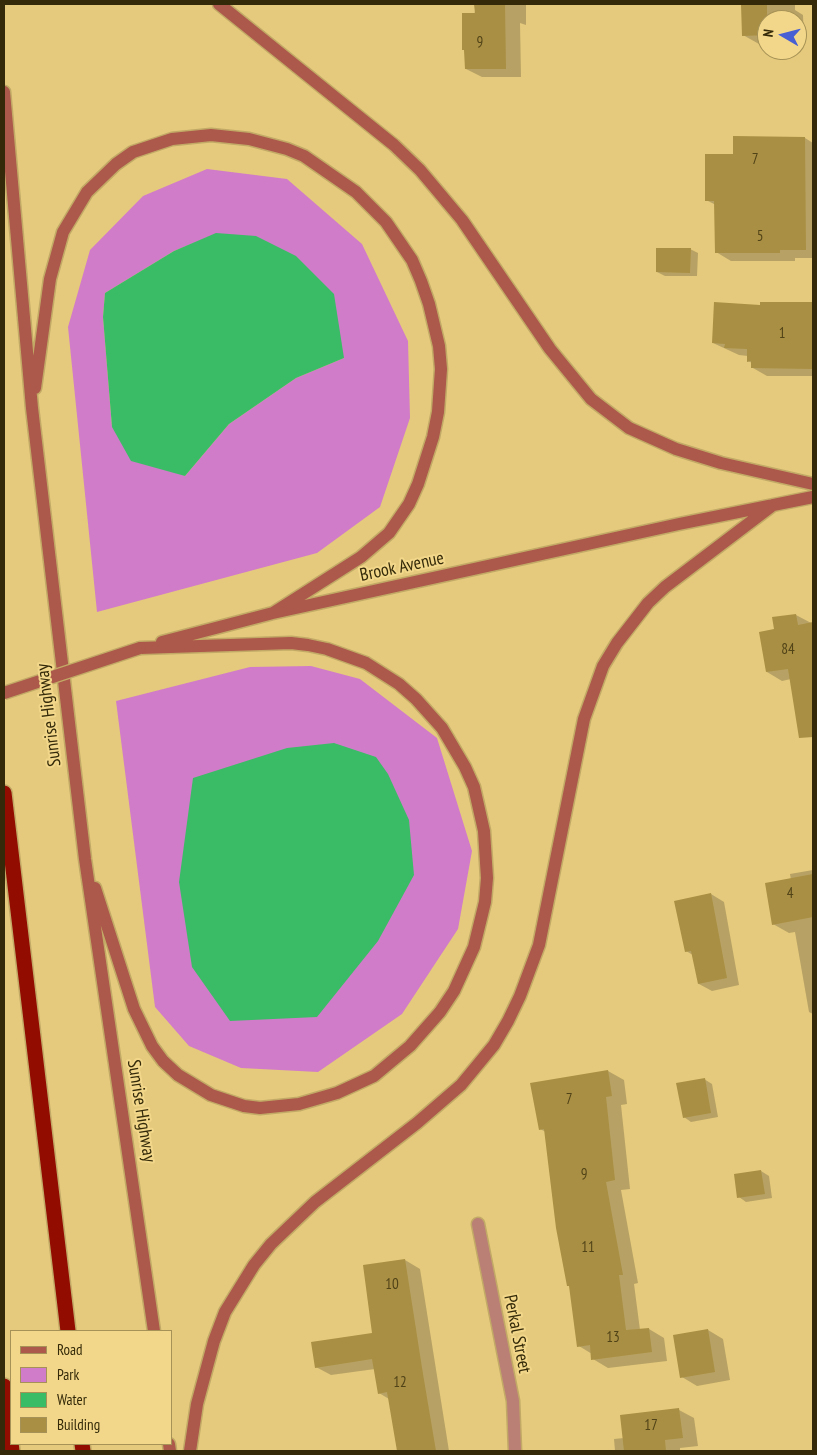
<!DOCTYPE html>
<style>
body{margin:0}
#map{position:relative;width:817px;height:1455px;overflow:hidden;background:#e5ca7d;font-family:"PT Sans Narrow",sans-serif}
canvas{display:block}
.frame{position:absolute;inset:0;border:5px solid #342a09;pointer-events:none}
.legend{position:absolute;left:10px;top:1330px;width:162px;height:115px;box-sizing:border-box;background:#f2d78a;border:1px solid #a69256;margin:0;padding:6px 9px;list-style:none;font-size:15px;color:#342a09}
.legend li{display:flex;align-items:center;gap:10px;height:25px}
.legend b{width:25px;border:1px solid #a69256}
.north{position:absolute;left:757px;top:10px;width:50px;height:50px;box-sizing:border-box;background:#f2d78a;border:1px solid #a69256;border-radius:50%;rotate:278deg;font-size:14px;font-weight:700;line-height:20px;text-align:center;color:#342a09}
.north::after{content:'';display:block;margin:auto;width:18px;height:22px;background:#485fd3;clip-path:polygon(50% 0,100% 100%,50% 72%,0 100%)}
</style>
<div id="map">
<canvas width="817" height="1455"></canvas>
<div class="frame"></div>
<ul class="legend">
<li><b style="height:6px;background:#ac584a"></b>Road</li>
<li><b style="height:14px;background:#d17cc8"></b>Park</li>
<li><b style="height:14px;background:#3abc66"></b>Water</li>
<li><b style="height:14px;background:#a98f43"></b>Building</li>
</ul>
<div class="north">N</div>
</div>
<script>
const g = document.querySelector('canvas').getContext('2d');
g.lineJoin = 'round';
function fillPath(path, color) {
  g.fillStyle = color;
  g.fill(path, 'evenodd');
}
function shape(rows) {
  const path = new Path2D();
  for (const r of rows) {
    path.moveTo(r[0], r[1]);
    for (let i = 2; i < r.length; i += 2) path.lineTo(r[i], r[i + 1]);
  }
  return path;
}
function stroke(path, color, width, dash) {
  g.strokeStyle = color;
  g.lineWidth = width;
  g.lineCap = dash ? 'butt' : 'round';
  g.setLineDash(dash || []);
  g.stroke(path);
}
function drawText(font, color, halo, rows, align = 'center') {
  g.font = font + ' "PT Sans Narrow",sans-serif';
  g.lineWidth = 4;
  g.setLineDash([]);
  g.textBaseline = 'middle';
  g.strokeStyle = halo;
  g.fillStyle = color;
  for (const [text, x, y, turn = 0] of rows) {
    g.save();
    g.translate(x, y);
    g.rotate((+turn || 0) * Math.PI / 180);
    g.textAlign = isNaN(turn) ? turn : align;
    if (halo) g.strokeText(text, 0, 0);
    g.fillText(text, 0, 0);
    g.restore();
  }
}
fillPath(shape([
 [207,169,287,179,362,244,408,341,410,418,380,507,317,553,97,612,68,327,90,250,143,196],
 [216,234,344,358,296,378,229,424,185,476,112,427,103,317,105,293,174,251],
 [311,666,360,679,437,738,472,851,458,929,402,1014,318,1072,241,1068,189,1046,155,1007,116,701,250,667]
]), '#d17cc8');
fillPath(shape([
 [216,233,256,236,296,256,334,294,344,358,296,378,229,424,185,476,131,461,112,427,103,317,105,293,174,251],
 [334,743,376,757,388,774,409,820,414,875,378,941,317,1017,230,1021,192,967,179,882,193,778,287,748]
]), '#3abc66');
fillPath(shape([
 [476,4,526,4,526,25,520,23,521,77,482,77,466,69],
 [743,4,795,4,795,10,803,15,804,43,797,43,797,20,767,20,767,44,759,44,743,35],
 [805,138,813,143,813,258,795,258,795,261,731,261,716,252,716,205,706,200,735,155],
 [690,249,698,253,697,276,665,276,657,272],
 [761,303,813,304,813,376,767,376,753,368,752,363,748,361,748,356,739,355,713,343,761,306],
 [796,615,813,624,813,704,809,705,791,679,782,681,767,672,775,630],
 [813,870,813,1014,809,1012,795,932,789,933,773,924,791,880,790,874],
 [711,894,724,902,739,985,712,991,699,984,693,955,686,951],
 [608,1071,624,1080,627,1104,621,1105,630,1189,621,1190,638,1283,634,1284,640,1330,649,1329,664,1338,667,1361,608,1368,593,1359,592,1354,579,1346,546,1132,540,1129],
 [704,1079,712,1084,718,1117,691,1122,684,1117],
 [761,1171,769,1176,772,1198,746,1202,739,1197,735,1175],
 [405,1260,420,1269,449,1451,398,1451,389,1399,379,1393,375,1369,331,1375,316,1367,373,1334],
 [708,1330,723,1339,730,1380,697,1386,682,1377],
 [679,1410,694,1418,698,1446,680,1448,680,1451,615,1451,614,1439,624,1438]
]), '#0003');
fillPath(shape([
 [474,4,505,4,506,69,465,69,464,50,462,50,462,13,475,13],
 [741,4,767,4,767,35,742,36],
 [733,136,805,137,806,250,780,250,780,253,715,253,714,201,705,201,705,154,733,154],
 [656,248,691,248,690,273,656,272],
 [714,302,760,305,760,302,812,302,813,369,751,368,751,361,747,362,747,349,724,348,725,344,712,343],
 [796,614,798,625,813,622,813,737,799,738,788,669,766,672,759,632,774,629,772,617],
 [813,874,813,917,772,925,765,883],
 [711,893,727,978,698,984,691,951,685,952,674,901],
 [608,1070,612,1096,606,1097,615,1180,606,1182,623,1275,619,1275,626,1330,649,1328,652,1352,591,1360,590,1345,577,1347,569,1286,567,1286,556,1228,544,1129,539,1130,530,1083],
 [705,1078,711,1113,683,1118,676,1083],
 [761,1170,765,1194,737,1198,734,1174],
 [405,1259,423,1374,436,1451,397,1451,387,1392,378,1394,372,1359,315,1368,311,1342,372,1333,363,1265],
 [708,1329,715,1372,680,1378,673,1335],
 [679,1408,683,1438,665,1440,666,1451,624,1451,620,1415]
]), '#a98f43');
const street = shape([
 [478,1224,513,1401,515,1451]
]);
const secondary = shape([
 [219,4,394,145,420,170,462,220,550,349,591,399,629,428,676,449,721,463,813,484],
 [4,92,32,408,85,859,154,1331],
 [35,388,50,279,63,232,87,192,116,164,133,152,172,139,211,135,249,139,287,149,304,156,356,192,386,222,412,260,421,281,429,304,439,346,441,369,438,412,433,437,418,484,409,504,389,533,361,557,273,613],
 [162,642,273,613,679,524,813,497],
 [95,888,134,1009,152,1046,163,1061,178,1075,211,1095,244,1106,260,1108,299,1104,337,1093,374,1076,410,1046,440,1012,454,991,474,947,485,902,487,878,484,831,474,787,465,767,442,728,416,699,399,684,366,663,327,649,308,645,291,643,140,648],
 [169,1444,170,1451],
 [190,1451,197,1404,214,1341,225,1312,254,1265,271,1244,315,1202,417,1123,461,1085,494,1045,508,1021,520,996,539,945,584,719,603,666,617,643,648,603,665,587,773,505]
]);
const highway = shape([
 [4,793,68,1331],
 [4,1386,12,1451],
 [82,1444,83,1451]
]);
stroke(street, '#c2aa66', 15);
stroke(secondary, '#c2aa66', 15);
stroke(highway, '#c2aa66', 18);
stroke(street, '#ba7f75', 12);
stroke(secondary, '#ac584a', 12);
stroke(highway, '#930c00', 15);
const secondaryBridge = shape([
 [4,693,140,648]
]);
stroke(secondaryBridge, '#c2aa66', 15, []);
stroke(secondaryBridge, '#ac584a', 12);
drawText('15px', '#514318', null, [
 ["9",480,43],
 ["7",755,160],
 ["5",760,237],
 ["1",782,334],
 ["84",788,650],
 ["4",790,894],
 ["7",569,1100],
 ["9",584,1175],
 ["11",588,1248],
 ["10",392,1285],
 ["13",613,1338],
 ["12",400,1383],
 ["17",651,1426]
]);
drawText('18px', '#342a09', '#f2d78a', [
 ["Brook Avenue",402,567,-12],
 ["Sunrise Highway",49,715,-97],
 ["Sunrise Highway",141,1111,81],
 ["Perkal Street",517,1334,79]
]);
</script>
